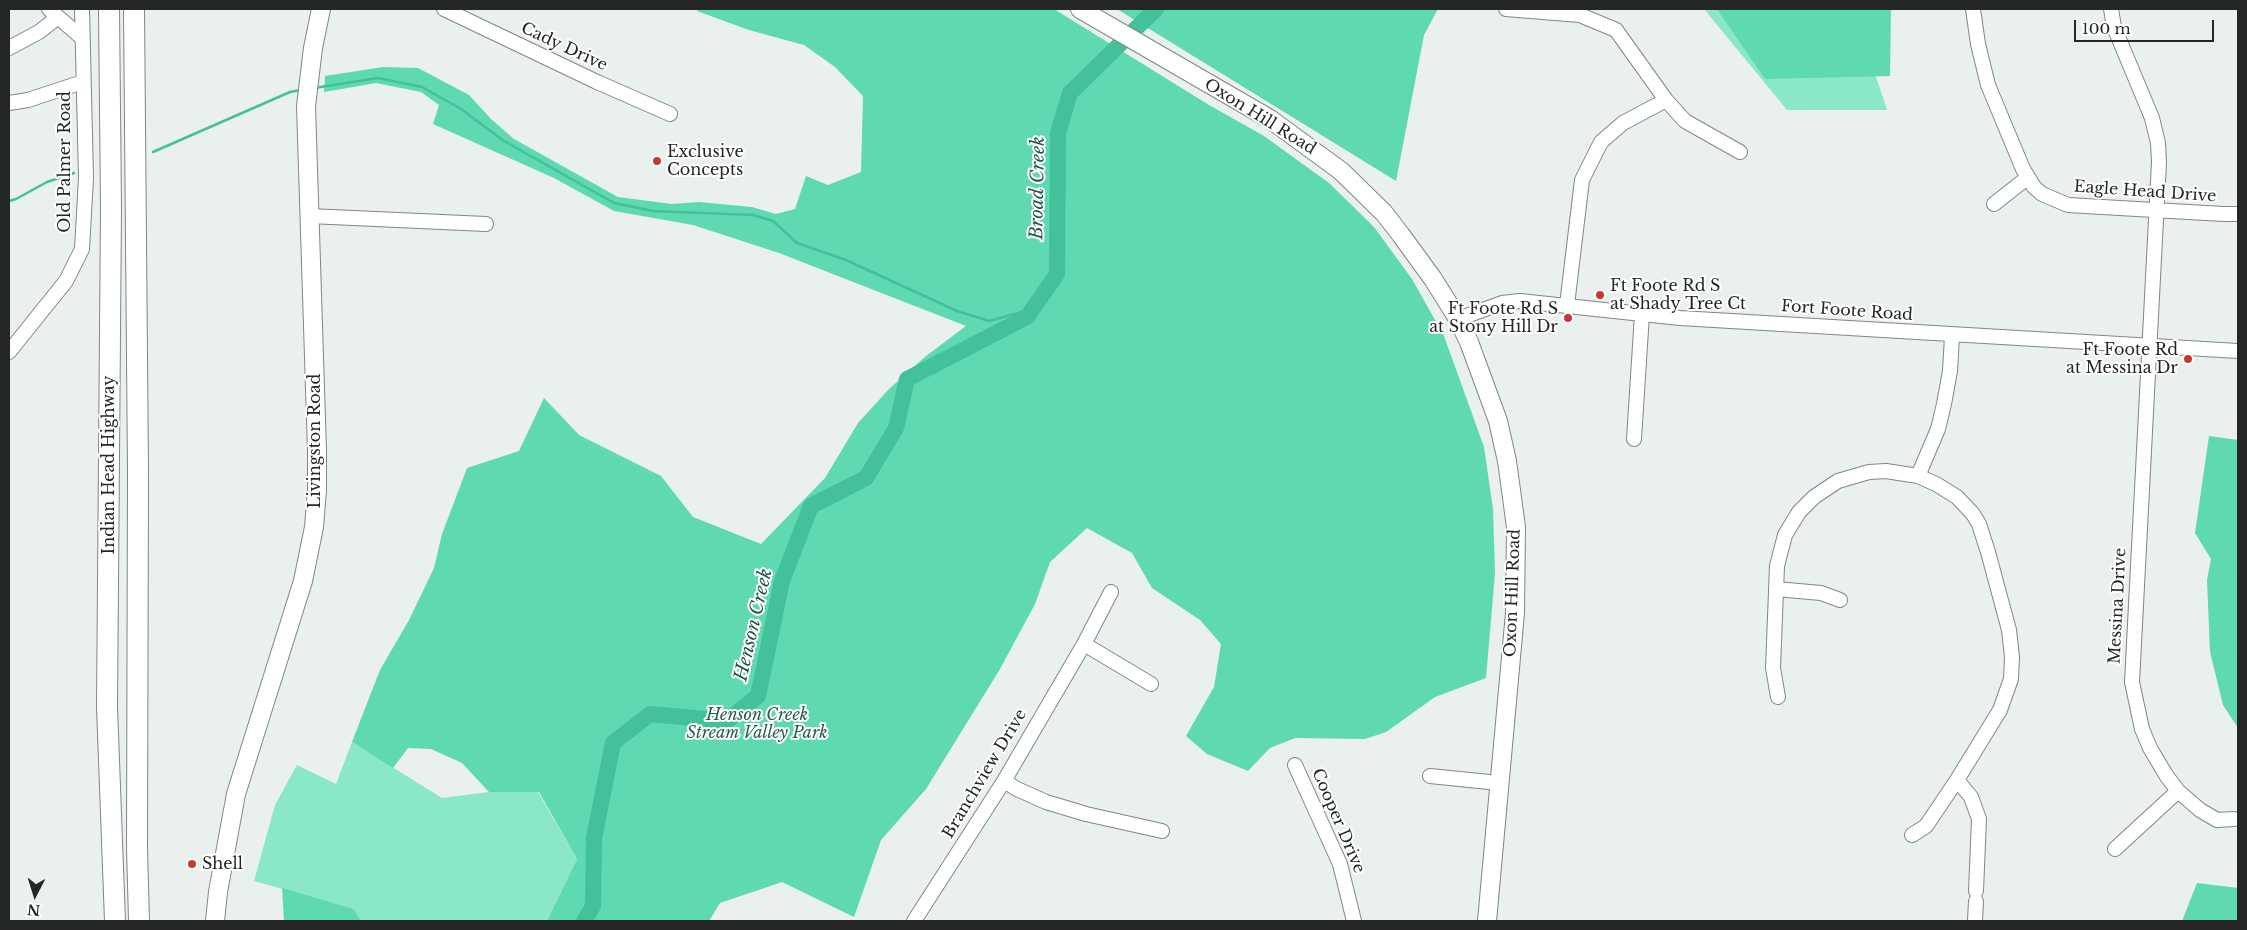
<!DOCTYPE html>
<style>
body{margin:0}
#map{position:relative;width:2247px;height:930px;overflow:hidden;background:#e9f0ed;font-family:"Libre Baskerville",serif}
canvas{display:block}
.frame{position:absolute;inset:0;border:10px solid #252726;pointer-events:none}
.north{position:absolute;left:10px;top:870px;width:50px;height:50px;-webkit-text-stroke:4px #fff;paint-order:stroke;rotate:185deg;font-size:14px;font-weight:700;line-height:20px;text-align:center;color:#252726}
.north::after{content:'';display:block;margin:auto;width:18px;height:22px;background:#252726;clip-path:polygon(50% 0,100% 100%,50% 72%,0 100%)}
.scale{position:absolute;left:2074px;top:20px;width:140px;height:22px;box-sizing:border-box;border:2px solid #252726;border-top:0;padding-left:6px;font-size:15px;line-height:18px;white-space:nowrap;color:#252726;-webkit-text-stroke:4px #fff;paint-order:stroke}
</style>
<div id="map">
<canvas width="2247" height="930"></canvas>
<div class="frame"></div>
<div class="north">N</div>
<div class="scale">100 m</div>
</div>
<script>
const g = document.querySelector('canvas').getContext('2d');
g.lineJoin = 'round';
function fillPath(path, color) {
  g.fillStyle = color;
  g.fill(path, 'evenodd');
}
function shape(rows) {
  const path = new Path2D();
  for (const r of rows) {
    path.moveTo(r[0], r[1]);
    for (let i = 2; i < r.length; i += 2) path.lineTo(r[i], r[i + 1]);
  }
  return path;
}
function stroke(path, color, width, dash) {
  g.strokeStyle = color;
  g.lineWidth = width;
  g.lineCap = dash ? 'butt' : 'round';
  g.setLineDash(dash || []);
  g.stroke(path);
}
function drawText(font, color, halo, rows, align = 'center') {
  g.font = font + ' "Libre Baskerville",serif';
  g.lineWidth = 4;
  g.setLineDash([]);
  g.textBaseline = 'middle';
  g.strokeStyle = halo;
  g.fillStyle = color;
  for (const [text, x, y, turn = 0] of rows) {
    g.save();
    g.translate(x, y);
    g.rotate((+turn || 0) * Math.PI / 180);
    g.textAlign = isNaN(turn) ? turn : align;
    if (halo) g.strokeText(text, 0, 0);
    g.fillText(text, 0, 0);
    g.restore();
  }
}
fillPath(shape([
 [1704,9,1854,9,1887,110,1787,110],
 [352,742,442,798,489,792,538,792,577,859,547,921,361,921,354,909,254,881,275,805,297,765,336,784]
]), '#8ae8c7');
fillPath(shape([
 [698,9,1054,9,1209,105,1264,136,1329,183,1374,227,1412,279,1444,336,1484,447,1493,509,1495,573,1486,678,1435,697,1386,732,1365,739,1295,738,1270,748,1248,771,1207,754,1186,736,1214,687,1221,644,1200,620,1152,588,1132,553,1087,528,1050,562,1035,604,1000,669,926,789,881,840,854,917,782,882,720,903,709,921,547,921,577,859,539,792,489,792,462,763,431,749,408,748,393,768,352,742,380,670,409,620,434,568,442,534,467,468,519,451,544,398,579,435,661,476,693,517,761,544,825,478,858,423,889,389,926,356,966,326,779,253,693,225,614,211,554,178,433,124,439,105,421,92,376,83,324,92,325,76,383,67,418,68,469,95,491,119,514,139,618,197,672,204,699,202,752,207,776,214,795,209,806,176,828,185,861,172,863,96,835,67,804,45,749,30,697,11],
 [1117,9,1438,9,1424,35,1396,181],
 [1717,9,1891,9,1890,76,1765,79],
 [2209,436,2238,440,2238,728,2223,705,2210,652,2207,580,2211,559,2195,533],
 [2197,883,2238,888,2238,921,2182,921],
 [282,888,354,909,361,921,284,921]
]), '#5ed9b1');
stroke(shape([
 [314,88,378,78,422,87,461,109,504,141,614,203,653,211,753,215,773,221,797,243,846,260,957,311,989,321,1033,309],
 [153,152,290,92,301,90],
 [9,201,16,199,47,182,74,173]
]), '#42c19b', 2.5);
stroke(shape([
 [584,921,593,906,594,838,613,743,650,714,727,721,758,696,782,581,811,506,866,478,896,428,907,379,1027,317,1057,274,1058,133,1070,93,1156,9]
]), '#42c19b', 16);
const minor = shape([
 [49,9,82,38],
 [444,9,597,82,670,114],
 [1506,9,1580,15,1616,30,1666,100,1685,121,1740,152],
 [1973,9,1978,44,1988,85,2023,169,2034,187,2042,194,2068,205,2223,214,2238,214],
 [2111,9,2114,27,2152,118,2158,143,2159,162,2132,682,2142,729,2150,748,2166,775,2178,791,2200,810,2217,820,2234,819],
 [9,48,39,32,58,17],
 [9,103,28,100,83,82],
 [1994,204,2027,178],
 [309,216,486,224],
 [1567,305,1582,180,1601,142,1623,123,1666,100],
 [1458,319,1502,303,1520,301,1680,318,2238,351],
 [9,352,66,281,82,249,86,178,82,9],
 [1634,439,1642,314],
 [1918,476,1938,429,1944,404,1950,371,1952,336],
 [1776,589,1821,593,1840,600],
 [1084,644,1151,684],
 [1778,697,1773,668,1777,566,1785,535,1799,512,1814,497,1838,481,1869,472,1886,471,1918,476,1936,484,1957,497,1973,514,1979,524,1988,552,2009,630,2012,657,2011,679,2000,710,1957,780,1926,826,1912,835],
 [1295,765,1340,864,1354,921],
 [1430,776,1499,783],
 [1957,780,1971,797,1979,819,1976,891],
 [1004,781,1017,789,1046,802,1086,814,1162,831],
 [2115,849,2178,791],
 [914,921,1004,781,1084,644,1111,592],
 [1975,921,1976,901]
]);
const major = shape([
 [1080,9,1270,119,1341,171,1384,213,1401,235,1433,279,1458,319,1469,342,1498,421,1507,461,1516,527,1515,613,1487,921],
 [215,921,218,892,236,794,303,581,314,527,317,490,317,451,306,106,313,48,321,9]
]);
const highway = shape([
 [109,9,111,208,107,707,115,921],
 [134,9,138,472,137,848,139,921]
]);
stroke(minor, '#808784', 16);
stroke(major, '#808784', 20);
stroke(highway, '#808784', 22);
stroke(minor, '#fff', 14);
stroke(major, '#fff', 18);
stroke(highway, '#fff', 20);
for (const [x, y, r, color] of [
 [657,161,5,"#c63931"],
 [1600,295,5,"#c63931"],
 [1568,318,5,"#c63931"],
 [2188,359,5,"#c63931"],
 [192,864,5,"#c63931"]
]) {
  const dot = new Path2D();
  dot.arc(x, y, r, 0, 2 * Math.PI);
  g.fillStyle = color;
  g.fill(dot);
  stroke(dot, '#fff', 2);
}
drawText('16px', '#252726', '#fff', [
 ["Cady Drive",564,47,25],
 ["Oxon Hill Road",1260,117,32],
 ["Old Palmer Road",65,162,-90],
 ["Eagle Head Drive",2145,192,4],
 ["Fort Foote Road",1847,311,4],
 ["Livingston Road",315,441,-90],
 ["Indian Head Highway",109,465,-90],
 ["Oxon Hill Road",1513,593,-88],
 ["Messina Drive",2118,606,-87],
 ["Branchview Drive",985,774,-59],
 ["Cooper Drive",1338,821,67]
]);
drawText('16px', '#252726', '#fff', [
 ["Exclusive",667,152],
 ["Concepts",667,170],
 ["Ft Foote Rd S",1610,286],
 ["at Shady Tree Ct",1610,304],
 ["Ft Foote Rd S",1558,309,"right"],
 ["at Stony Hill Dr",1558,327,"right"],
 ["Ft Foote Rd",2178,350,"right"],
 ["at Messina Dr",2178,368,"right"],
 ["Shell",202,864]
], 'left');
drawText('italic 16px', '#285b4a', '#fff', [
 ["Henson Creek",757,715],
 ["Stream Valley Park",757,733]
]);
drawText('italic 18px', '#225545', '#fff', [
 ["Broad Creek",1038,188,-89],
 ["Henson Creek",754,625,-77]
]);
</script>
